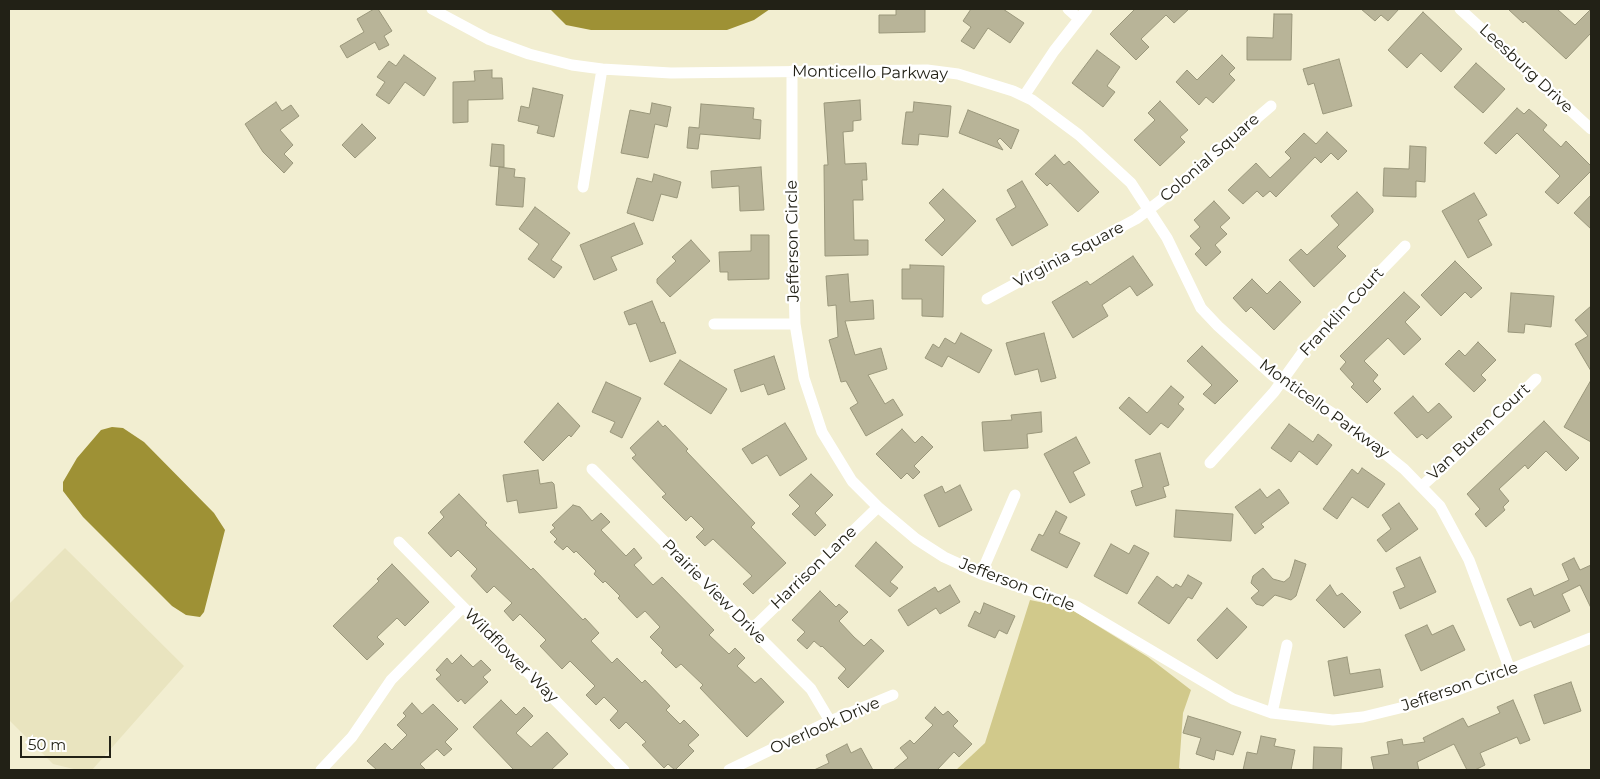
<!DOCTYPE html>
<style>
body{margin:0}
#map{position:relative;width:1600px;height:779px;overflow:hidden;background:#f2eed1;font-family:Montserrat,sans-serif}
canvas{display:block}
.frame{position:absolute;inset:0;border:10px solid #222116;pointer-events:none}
.scale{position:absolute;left:20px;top:736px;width:91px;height:22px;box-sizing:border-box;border:2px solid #222116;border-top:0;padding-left:6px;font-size:15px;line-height:18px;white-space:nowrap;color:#222116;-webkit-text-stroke:4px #fff;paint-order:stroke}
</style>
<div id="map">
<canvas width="1600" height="779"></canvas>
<div class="frame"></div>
<div class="scale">50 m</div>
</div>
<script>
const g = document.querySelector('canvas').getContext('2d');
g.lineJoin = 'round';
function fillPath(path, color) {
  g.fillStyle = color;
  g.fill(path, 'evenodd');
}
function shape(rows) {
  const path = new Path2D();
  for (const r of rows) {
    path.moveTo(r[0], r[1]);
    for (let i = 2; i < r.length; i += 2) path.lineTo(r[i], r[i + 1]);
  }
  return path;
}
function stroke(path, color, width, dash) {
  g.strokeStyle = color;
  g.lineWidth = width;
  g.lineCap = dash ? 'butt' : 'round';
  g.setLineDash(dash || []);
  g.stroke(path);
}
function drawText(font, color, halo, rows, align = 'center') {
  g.font = font + ' Montserrat,sans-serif';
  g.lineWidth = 4.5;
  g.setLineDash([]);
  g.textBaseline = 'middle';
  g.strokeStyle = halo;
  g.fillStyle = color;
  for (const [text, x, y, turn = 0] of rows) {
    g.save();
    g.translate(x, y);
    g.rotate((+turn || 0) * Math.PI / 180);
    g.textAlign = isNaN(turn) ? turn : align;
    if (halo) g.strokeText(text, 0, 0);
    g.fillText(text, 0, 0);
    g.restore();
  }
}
fillPath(shape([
 [65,548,184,666,92,770,78,770,53,764,9,720,9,604]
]), '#e9e4bf');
fillPath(shape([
 [1030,600,1069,608,1148,657,1191,690,1183,713,1179,768,1183,770,956,770,985,743]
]), '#d1c98b');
fillPath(shape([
 [550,9,770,9,754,20,727,30,591,30,566,25],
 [112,427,123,428,144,442,214,513,225,530,204,612,200,617,186,615,172,606,83,517,63,491,63,482,77,458,101,430]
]), '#9e9135');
const building = shape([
 [374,9,378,9,392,31,384,36,389,45,379,50,375,42,347,58,340,46,364,32,357,19,374,9],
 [896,9,925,9,925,32,879,33,879,15,896,15,896,9],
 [971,9,1003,9,1024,23,1010,43,988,28,974,49,961,41,971,27,963,21,971,9],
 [1135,9,1189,9,1174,23,1166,15,1141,39,1149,47,1136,60,1110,34,1135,9],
 [1361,9,1399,9,1388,21,1381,15,1375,21,1361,9],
 [1508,9,1557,9,1575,25,1591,9,1591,33,1566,59,1525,21,1523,23,1508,9],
 [1423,12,1462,49,1441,72,1421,53,1407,68,1388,50,1423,12],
 [1274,14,1292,14,1291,60,1247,60,1247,37,1273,38,1274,14],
 [1097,50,1120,67,1107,86,1115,92,1103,107,1072,83,1097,50],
 [404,55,436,78,424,96,405,82,389,104,376,95,385,82,377,77,389,61,396,66,404,55],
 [1222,55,1235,68,1229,74,1235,80,1213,103,1206,97,1199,105,1176,82,1187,70,1197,80,1222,55],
 [1339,59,1352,106,1323,114,1314,83,1308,85,1303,69,1339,59],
 [1476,63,1505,89,1483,113,1454,87,1476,63],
 [492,70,492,78,502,78,503,99,468,100,468,122,453,123,453,82,475,81,474,71,492,70],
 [533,88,563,95,554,137,537,133,539,126,518,121,521,106,529,108,533,88],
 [860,100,861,120,853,121,853,131,843,132,845,164,866,163,867,180,862,180,863,200,853,200,854,240,868,240,868,255,825,256,824,165,828,165,824,103,860,100],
 [1160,101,1188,130,1180,137,1185,142,1160,166,1134,140,1155,120,1148,113,1160,101],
 [276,102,282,111,291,105,299,116,280,130,293,145,284,154,293,163,284,173,263,152,245,124,276,102],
 [914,102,951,106,948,137,919,134,918,145,902,144,906,112,913,112,914,102],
 [652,103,671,107,667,127,655,124,648,158,621,153,630,110,650,114,652,103],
 [701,104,754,108,753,119,761,120,760,139,700,134,698,149,687,148,689,127,699,128,701,104],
 [1517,108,1524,114,1529,109,1547,125,1543,130,1561,147,1566,141,1591,166,1591,171,1558,204,1545,192,1560,176,1517,133,1496,154,1484,143,1517,108],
 [968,110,1019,130,1011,149,1000,138,997,141,1003,150,959,133,968,110],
 [362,124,376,138,355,158,342,145,362,124],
 [1327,132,1347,151,1338,160,1331,153,1321,163,1315,157,1276,197,1270,191,1263,197,1257,191,1243,204,1228,190,1256,163,1270,178,1291,158,1285,152,1304,133,1316,144,1327,132],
 [492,144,504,145,504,167,490,166,492,144],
 [1410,146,1426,147,1425,182,1416,181,1416,197,1383,196,1384,168,1409,169,1410,146],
 [1055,155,1064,165,1069,161,1099,192,1078,212,1050,183,1047,186,1035,174,1055,155],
 [499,167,515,169,514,177,525,178,523,207,496,205,499,167],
 [761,167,764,210,740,211,739,186,712,188,711,171,761,167],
 [654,174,681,182,677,198,661,194,653,221,627,213,637,178,652,182,654,174],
 [1022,181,1048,225,1012,246,996,219,1016,207,1007,190,1022,181],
 [943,189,976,221,942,256,925,240,945,220,929,203,943,189],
 [1357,192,1373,209,1373,212,1337,247,1346,256,1314,287,1289,260,1301,249,1307,255,1339,225,1331,216,1357,192],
 [1474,193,1487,215,1478,220,1492,245,1468,258,1442,211,1474,193],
 [1591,195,1591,229,1574,213,1591,195],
 [1214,201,1230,218,1220,227,1227,234,1215,245,1221,252,1206,266,1195,254,1201,248,1190,236,1200,227,1194,220,1214,201],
 [535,207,570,233,551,260,562,267,554,278,528,259,539,244,519,229,535,207],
 [634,223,643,244,611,257,617,270,594,280,580,245,634,223],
 [751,235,769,235,769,279,728,280,728,272,720,272,719,252,751,251,751,235],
 [691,240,710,261,670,297,657,283,657,279,676,261,672,257,691,240],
 [1133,256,1153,285,1137,296,1130,286,1102,305,1108,316,1073,338,1052,302,1087,281,1090,285,1133,256],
 [1455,261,1482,288,1471,298,1465,292,1441,316,1421,295,1455,261],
 [910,265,944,266,943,317,922,316,922,299,902,299,902,269,910,269,910,265],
 [848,274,850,302,873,300,874,319,845,321,855,355,881,348,887,369,868,375,885,404,893,399,903,415,866,436,850,408,858,403,846,381,841,382,829,340,838,337,836,305,828,306,826,276,848,274],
 [1252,279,1267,294,1280,281,1301,302,1274,330,1251,307,1246,312,1233,298,1252,279],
 [1404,292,1420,307,1405,322,1421,339,1404,355,1388,338,1364,361,1378,375,1373,381,1381,389,1367,403,1351,387,1354,384,1340,369,1346,362,1340,356,1404,292],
 [1511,293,1554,296,1551,327,1525,324,1524,333,1508,332,1511,293],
 [652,301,661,323,664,322,676,353,650,362,636,323,629,325,624,312,652,301],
 [1591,306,1591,371,1575,344,1588,336,1575,320,1591,306],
 [961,333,992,350,979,373,948,356,942,367,925,358,933,344,939,348,945,338,955,344,961,333],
 [1044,333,1056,378,1041,382,1038,369,1015,375,1006,343,1044,333],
 [1478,342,1496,360,1481,375,1486,380,1474,392,1445,364,1459,350,1465,356,1478,342],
 [1202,346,1238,381,1215,404,1203,394,1212,385,1187,361,1202,346],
 [774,356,785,389,768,395,764,384,741,392,734,370,774,356],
 [680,360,727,389,711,414,664,384,680,360],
 [1591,380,1591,442,1564,427,1591,380],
 [606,382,641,398,622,438,610,432,615,422,592,412,606,382],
 [1171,386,1184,397,1178,404,1184,409,1168,428,1161,423,1150,435,1119,408,1129,397,1147,413,1171,386],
 [1413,396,1428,413,1439,403,1452,417,1427,439,1422,434,1417,438,1394,413,1413,396],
 [558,403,580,426,571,437,569,435,543,461,524,442,558,403],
 [1041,412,1042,432,1027,434,1028,448,984,451,982,422,1012,420,1011,415,1041,412],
 [658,421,663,427,665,425,688,449,686,451,755,523,751,527,786,563,753,594,743,584,752,576,713,539,705,546,696,537,704,529,691,516,686,521,662,497,666,494,632,458,636,455,630,448,658,421],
 [1544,421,1579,458,1566,471,1546,451,1528,469,1525,465,1499,489,1509,501,1503,507,1505,510,1486,527,1475,514,1480,509,1467,494,1544,421],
 [785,423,807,459,780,476,767,455,752,464,742,449,785,423],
 [1289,424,1313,442,1318,434,1332,445,1317,465,1299,451,1291,462,1271,448,1289,424],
 [902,429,915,443,922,436,933,447,914,466,920,472,913,479,907,473,901,479,876,454,902,429],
 [1076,437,1090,463,1073,472,1085,495,1070,503,1044,454,1076,437],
 [1160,453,1169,485,1163,487,1166,497,1136,506,1131,491,1143,487,1135,460,1160,453],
 [1362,468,1385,484,1368,508,1352,497,1337,519,1323,509,1352,469,1358,474,1362,468],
 [538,470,540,484,552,482,554,484,557,508,519,513,517,500,507,502,503,475,538,470],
 [811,474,833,495,815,513,826,525,815,536,792,514,800,506,789,495,811,474],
 [960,485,972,510,939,527,924,495,942,486,945,493,960,485],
 [1260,489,1267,498,1279,489,1289,503,1261,524,1264,527,1255,534,1235,507,1260,489],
 [459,494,487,523,485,525,531,570,533,568,583,620,585,618,599,633,591,641,612,663,617,658,642,683,645,680,670,706,666,710,680,724,684,720,699,735,688,745,694,751,675,770,668,764,664,768,642,745,646,742,626,722,619,729,610,720,618,711,604,697,596,705,586,695,595,686,570,661,562,669,540,646,546,640,520,614,513,621,504,611,512,603,494,586,487,593,471,576,477,569,458,550,451,557,428,533,444,517,440,512,459,494],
 [1399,503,1418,529,1386,552,1377,540,1391,529,1382,515,1399,503],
 [573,505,580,507,592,521,601,513,610,522,601,530,626,556,634,548,642,558,634,565,653,585,662,577,714,630,709,635,729,654,735,648,745,658,737,666,755,683,761,678,784,702,747,737,700,688,703,685,681,664,676,668,661,653,663,650,650,637,660,627,645,611,637,618,618,598,620,596,605,581,603,583,594,574,596,571,576,551,574,553,567,546,563,550,554,542,557,539,550,532,555,528,552,525,573,505],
 [1176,510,1233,514,1231,541,1174,537,1176,510],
 [1056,511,1067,517,1059,533,1080,543,1067,568,1031,550,1039,534,1043,536,1056,511],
 [876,542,903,567,890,582,898,588,890,597,855,566,876,542],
 [1111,544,1129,554,1134,545,1149,553,1127,594,1094,576,1111,544],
 [1420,557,1436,592,1400,609,1393,592,1405,587,1396,568,1420,557],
 [1574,558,1580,570,1591,565,1591,608,1580,585,1562,594,1570,611,1534,628,1531,621,1520,626,1507,599,1531,588,1534,596,1569,580,1562,564,1574,558],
 [1295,560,1306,564,1296,596,1291,600,1275,595,1263,606,1256,604,1251,598,1259,591,1251,583,1253,576,1263,568,1273,579,1284,582,1290,577,1295,560],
 [392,564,429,602,405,626,397,618,377,637,384,644,367,660,333,626,379,581,377,579,392,564],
 [1188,575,1202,583,1192,599,1188,597,1169,624,1138,603,1157,576,1173,588,1176,584,1181,587,1188,575],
 [950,585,960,602,940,614,936,608,908,626,898,610,935,587,938,592,950,585],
 [1330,585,1337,596,1342,593,1361,612,1344,628,1316,600,1330,585],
 [820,591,836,607,839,604,848,612,839,621,854,637,864,646,871,639,884,651,848,688,838,678,846,669,822,646,821,647,814,641,807,649,797,640,805,632,792,620,820,591],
 [984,603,1015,616,1007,634,999,630,995,638,968,626,975,611,980,614,984,603],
 [1227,608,1247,627,1217,659,1197,640,1227,608],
 [1427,625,1432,635,1453,625,1465,650,1421,671,1405,635,1427,625],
 [461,655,473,667,481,660,491,670,483,677,488,682,465,704,461,699,458,702,436,679,441,675,436,670,447,658,452,664,461,655],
 [1347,657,1350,674,1380,669,1383,687,1334,696,1328,661,1347,657],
 [1571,682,1581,711,1544,724,1534,695,1571,682],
 [501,700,516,715,524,707,533,716,516,733,531,747,547,732,568,754,551,770,514,770,473,727,501,700],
 [1513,700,1530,740,1520,744,1517,737,1480,753,1485,765,1475,770,1467,770,1454,744,1417,762,1419,770,1374,770,1371,757,1389,754,1387,742,1402,739,1403,745,1425,742,1423,738,1463,718,1468,727,1500,713,1497,707,1513,700],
 [412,703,422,714,433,704,458,729,445,742,452,749,444,756,437,749,420,764,426,770,377,770,367,761,385,743,392,750,407,735,397,725,406,716,403,713,412,703],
 [935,707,943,715,948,711,958,721,953,726,972,744,959,757,954,752,937,770,893,770,908,758,900,748,910,740,914,744,933,725,925,718,935,707],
 [1188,716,1241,732,1233,755,1216,750,1214,760,1196,754,1201,738,1183,733,1188,716],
 [1261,736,1276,739,1274,746,1295,750,1291,770,1243,770,1247,752,1257,754,1261,736],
 [847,744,851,753,861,748,873,770,814,770,829,763,826,755,847,744],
 [1314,747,1342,748,1341,770,1313,770,1314,747]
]);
fillPath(building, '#b8b498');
stroke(building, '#9a977b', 1);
stroke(shape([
 [432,9,488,39,529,54,572,65,602,69,671,73,927,70,958,74,1013,91,1032,100,1079,135,1131,183,1167,238,1201,308,1218,326,1272,375,1343,420,1404,469,1440,506,1469,560,1510,670],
 [1068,9,1078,18],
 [1460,9,1591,129],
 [792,71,792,197,795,324,804,378,822,432,852,481,878,507,916,539,944,557,981,574,1076,606,1233,699,1272,713,1333,720,1363,717,1404,707,1447,694,1591,638],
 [1024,96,1054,51,1087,9],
 [583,187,602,69],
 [987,299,1136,219,1160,201,1271,106],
 [714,324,795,324],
 [1210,463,1274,392,1305,349,1405,246],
 [592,469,811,689,830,721],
 [1422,486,1495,420,1536,379],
 [399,542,624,770],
 [981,574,1015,495],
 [751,630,878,507],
 [1272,713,1287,645],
 [321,770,352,737,391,680,463,607],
 [729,770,830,721,893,695]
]), '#fff', 11);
drawText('16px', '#222116', '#fff', [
 ["Leesburg Drive",1526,69,43],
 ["Monticello Parkway",870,73,1],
 ["Colonial Square",1210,158,-41],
 ["Jefferson Circle",793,241,-91],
 ["Virginia Square",1069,255,-28],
 ["Franklin Court",1342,312,-47],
 ["Monticello Parkway",1324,409,36],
 ["Van Buren Court",1479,432,-43],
 ["Harrison Lane",814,568,-44],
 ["Jefferson Circle",1017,585,21],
 ["Prairie View Drive",714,592,45],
 ["Wildflower Way",511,656,45],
 ["Jefferson Circle",1460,687,-19],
 ["Overlook Drive",825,726,-24]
]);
</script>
